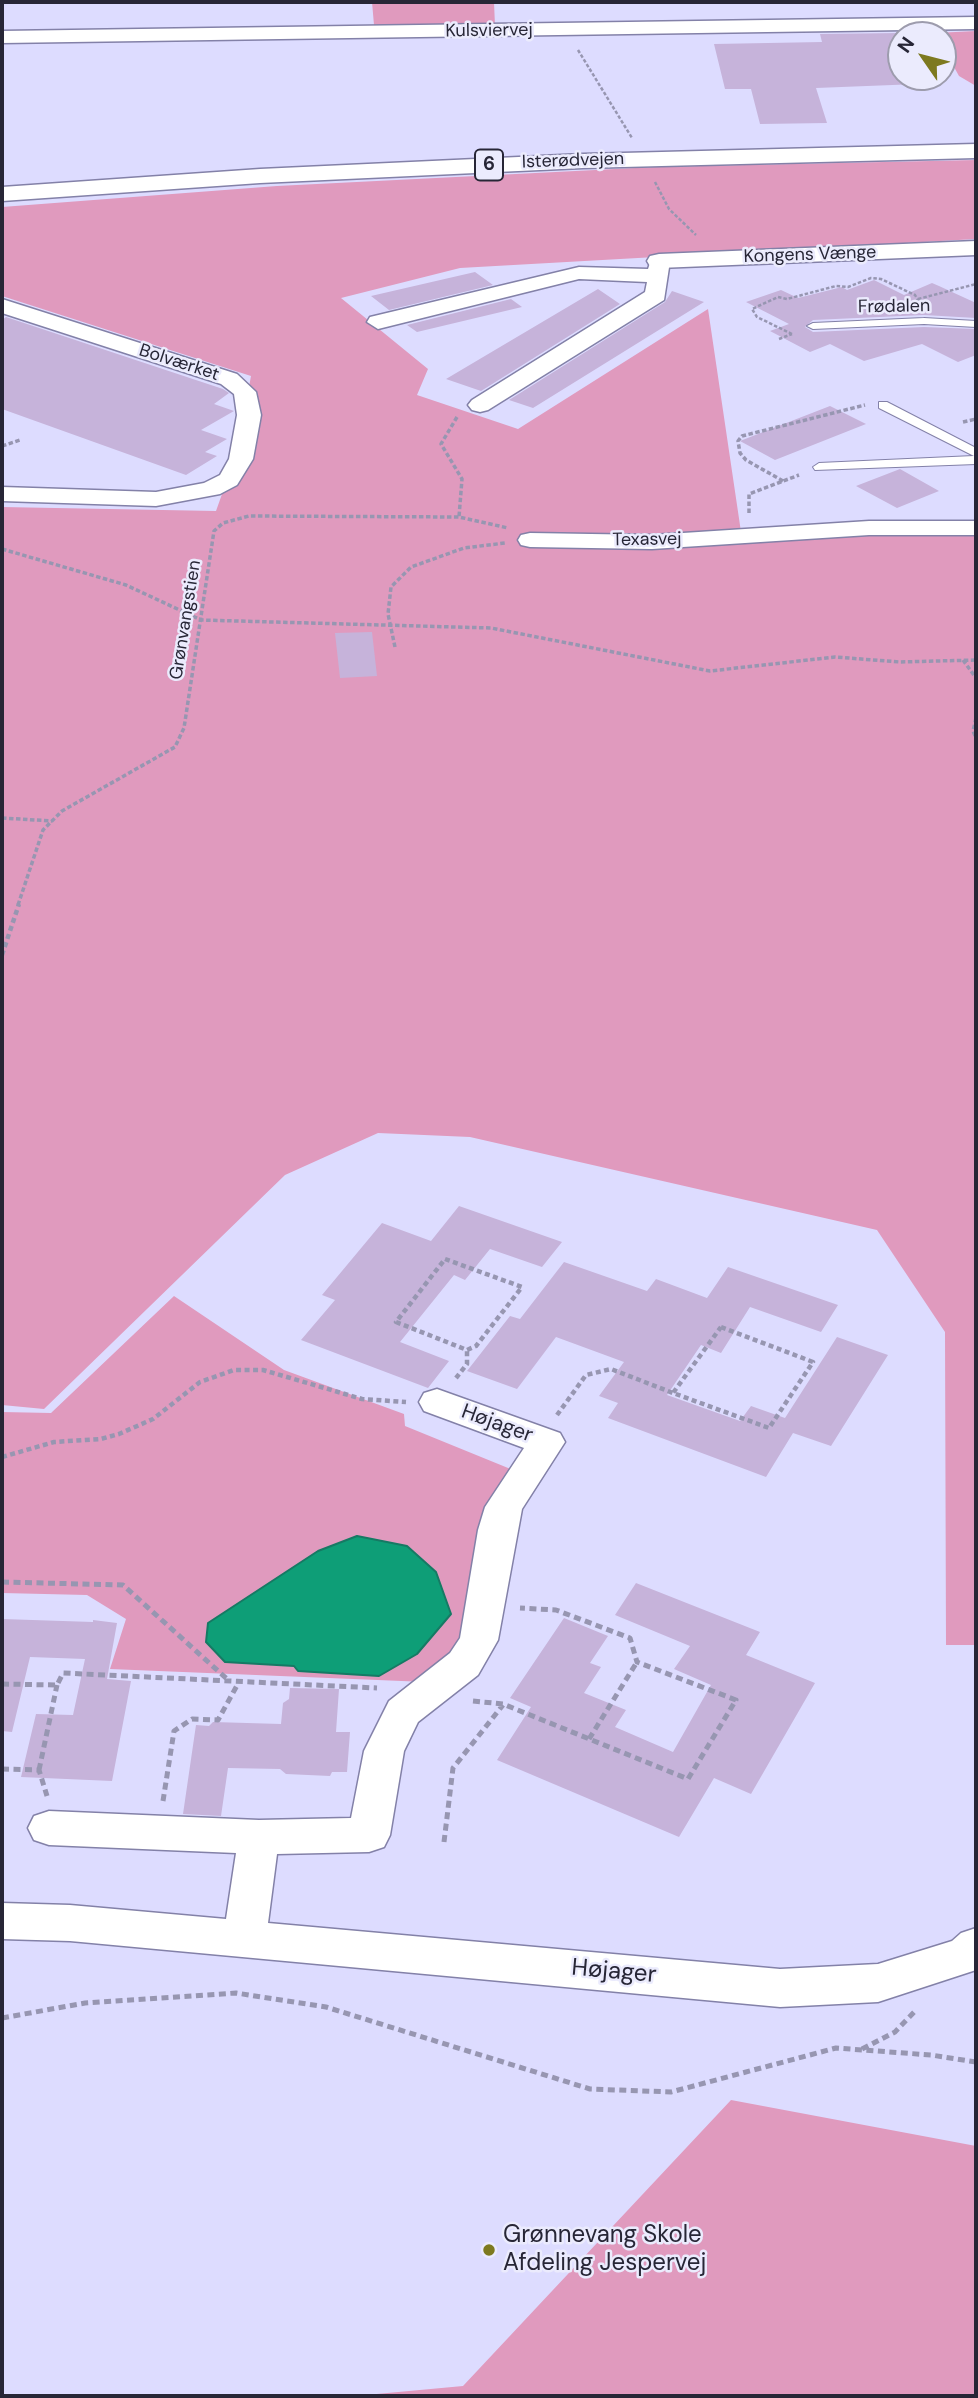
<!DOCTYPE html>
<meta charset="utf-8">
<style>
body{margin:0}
#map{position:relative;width:978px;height:2398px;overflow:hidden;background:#dddcff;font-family:"DM Sans",sans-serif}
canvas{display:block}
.frame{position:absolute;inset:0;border:4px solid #272636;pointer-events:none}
.north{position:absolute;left:887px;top:21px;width:70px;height:70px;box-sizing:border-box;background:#ebebfd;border:2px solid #9d9cad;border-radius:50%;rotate:305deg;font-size:19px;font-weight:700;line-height:28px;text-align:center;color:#272636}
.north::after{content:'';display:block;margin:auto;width:24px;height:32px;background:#7d791f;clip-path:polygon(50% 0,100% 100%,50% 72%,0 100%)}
</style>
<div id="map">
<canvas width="978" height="2398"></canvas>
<div class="frame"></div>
<div class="north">N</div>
</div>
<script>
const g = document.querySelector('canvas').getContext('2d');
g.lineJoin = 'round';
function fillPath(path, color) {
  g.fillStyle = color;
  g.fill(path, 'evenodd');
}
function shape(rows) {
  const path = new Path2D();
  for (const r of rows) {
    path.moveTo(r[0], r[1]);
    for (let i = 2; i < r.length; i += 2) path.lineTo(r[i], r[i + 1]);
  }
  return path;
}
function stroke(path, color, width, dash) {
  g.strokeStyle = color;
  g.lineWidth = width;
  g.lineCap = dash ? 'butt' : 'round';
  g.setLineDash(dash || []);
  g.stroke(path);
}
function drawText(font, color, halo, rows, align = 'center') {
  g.font = font + ' "DM Sans",sans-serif';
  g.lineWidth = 5;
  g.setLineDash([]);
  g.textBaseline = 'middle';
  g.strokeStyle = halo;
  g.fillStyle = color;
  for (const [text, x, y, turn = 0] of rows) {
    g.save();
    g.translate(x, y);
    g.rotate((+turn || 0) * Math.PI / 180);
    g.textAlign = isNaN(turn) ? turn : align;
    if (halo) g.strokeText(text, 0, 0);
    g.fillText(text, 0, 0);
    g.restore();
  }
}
fillPath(shape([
 [372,2,494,2,495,26,374,25],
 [976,31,976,86,959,76,943,47,943,35,935,33],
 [976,160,976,239,460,268,341,298,428,369,417,395,518,429,708,309,741,532,976,534,976,1645,946,1645,945,1332,877,1230,470,1137,378,1133,285,1175,44,1409,2,1405,2,507,216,511,237,452,251,376,2,296,2,207,277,186,655,167],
 [174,1296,284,1370,404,1414,405,1426,513,1470,465,1639,426,1682,110,1669,126,1619,87,1595,2,1593,2,1412,51,1413],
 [731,2100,976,2146,976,2396,355,2396,463,2386]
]), '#e09abe');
const water = shape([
 [357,1536,407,1546,436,1572,451,1614,417,1654,379,1676,298,1671,294,1666,225,1662,206,1642,208,1623,318,1551,357,1536]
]);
fillPath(water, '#0e9e77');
stroke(water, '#167a64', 2);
fillPath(shape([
 [899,33,901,77,915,77,918,84,816,88,827,123,760,124,751,89,725,89,714,44,822,42,820,34],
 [475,272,493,285,389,310,371,296],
 [874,280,904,295,932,283,939,286,976,303,976,318,924,315,813,320,805,327,813,332,924,327,976,329,976,355,958,362,922,344,864,361,830,344,810,352,770,331,789,324,746,302,781,290,798,298,842,287,847,290],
 [598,289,620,304,481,391,446,379],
 [672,291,704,302,533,408,509,400,665,302],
 [511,299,522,307,417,332,407,325],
 [6,317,223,389,229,393,214,404,234,411,201,430,227,439,205,452,217,456,186,475,2,409,2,320],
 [830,406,866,424,775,460,740,441],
 [900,469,939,491,897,508,856,486],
 [372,632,377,676,340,678,335,633],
 [459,1206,562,1242,542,1267,490,1249,465,1280,454,1275,400,1342,449,1361,428,1388,301,1340,335,1300,322,1295,382,1223,431,1241],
 [564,1262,647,1291,656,1279,707,1298,728,1267,838,1305,821,1332,750,1307,721,1353,701,1345,667,1395,740,1421,751,1406,785,1418,837,1337,888,1355,831,1446,793,1433,766,1477,608,1418,618,1403,599,1396,624,1362,556,1337,517,1389,467,1371,510,1316,520,1319],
 [636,1583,760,1632,746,1655,815,1683,751,1794,714,1778,679,1837,497,1760,531,1707,510,1698,564,1618,608,1636,590,1663,601,1667,584,1693,626,1710,615,1727,673,1752,711,1685,674,1669,690,1646,615,1615],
 [2,1619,93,1622,93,1620,117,1623,107,1679,131,1681,112,1781,21,1777,36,1714,73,1715,85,1659,30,1657,12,1732,2,1731],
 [290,1688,339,1689,336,1732,350,1732,347,1772,332,1772,330,1776,286,1774,280,1769,228,1768,221,1816,183,1814,196,1725,209,1726,213,1722,281,1724,283,1703,289,1699]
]), '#c6b3da');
const lane = shape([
 [924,318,976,321,976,327,924,324,813,329,807,326,813,323,924,318],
 [879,402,887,402,976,448,976,464,815,470,813,467,819,463,974,456,879,408,879,402]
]);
const street = shape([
 [659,255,670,261,664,300,488,410,480,412,472,410,468,405,472,400,645,292,647,282,579,279,378,329,367,322,370,317,579,267,648,269,652,257,659,255],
 [2,299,237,374,256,392,261,415,253,459,237,485,220,494,156,506,2,501,2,487,156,492,204,483,220,475,229,459,237,415,234,394,221,384,2,313,2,299],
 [869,521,976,521,976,535,869,535,652,549,530,547,521,545,518,540,521,535,530,533,652,535,869,521],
 [437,1389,560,1433,565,1442,522,1509,498,1640,478,1675,418,1722,404,1751,390,1835,384,1847,369,1852,277,1854,268,1923,780,1969,878,1964,952,1941,961,1933,976,1928,976,1970,878,2002,780,2007,70,1941,2,1939,2,1903,70,1905,226,1919,236,1853,49,1845,34,1840,28,1828,34,1816,49,1811,259,1820,351,1818,364,1751,389,1701,450,1653,460,1638,478,1530,485,1507,524,1448,424,1411,419,1402,424,1393,437,1389]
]);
const secondary = shape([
 [976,17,976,29,2,43,2,31,976,17],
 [976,241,976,255,659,268,650,266,647,261,650,256,659,254,976,241]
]);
const highway = shape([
 [976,144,976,158,583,168,260,183,2,201,2,187,260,169,583,154,976,144]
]);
stroke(lane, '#8381a8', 2);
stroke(street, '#8381a8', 3);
stroke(secondary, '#8381a8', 3);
stroke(highway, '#8381a8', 3);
stroke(shape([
 [578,50,632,138],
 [655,182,669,209,696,235],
 [918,299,976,284],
 [792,334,757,317,752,309,778,297,787,299,836,286,848,287,871,278,881,279,915,295,919,302],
 [779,339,792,334]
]), '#9796b1', 2.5, [3.5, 2]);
stroke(shape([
 [457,417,441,444,462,479,459,517],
 [963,422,976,419],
 [2,446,20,440],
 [783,481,746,460,740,453,738,441,742,436,865,405],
 [749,513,749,494,799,475],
 [2,549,126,585,201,620,491,628,710,671,835,657,900,662,976,660],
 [395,647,388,614,391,587,411,567,464,548,505,543],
 [963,660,976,678],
 [976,718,973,731,976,738],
 [2,818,52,821],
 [18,905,43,830,62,811,175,747,184,728,214,531,223,523,249,516,459,517,508,528]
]), '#9796b1', 3.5, [4.5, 2.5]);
stroke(shape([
 [2,955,19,904],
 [445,1259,522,1287,476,1346,467,1350,396,1322,445,1259],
 [721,1327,813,1362,769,1428,673,1393,721,1327],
 [456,1378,467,1364,467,1350],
 [557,1415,586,1375,611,1369,673,1393],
 [2,1457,54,1442,101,1439,119,1434,153,1419,200,1382,234,1370,263,1370,362,1399,406,1402]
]), '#9796b1', 4.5, [5, 3.5]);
stroke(shape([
 [2,1582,123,1585,227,1679],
 [2,1684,57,1685,63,1673,377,1688],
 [473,1701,503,1704,688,1779,736,1700,637,1662,630,1638,556,1610,520,1608],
 [589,1739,637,1662],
 [2,1769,39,1770,47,1796],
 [39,1770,57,1685],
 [163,1801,174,1731,192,1719,218,1720,240,1680],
 [444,1842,453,1768,503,1705],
 [2,2018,85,2003,236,1993,326,2007,590,2089,671,2092,836,2048,931,2055,976,2062],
 [862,2049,895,2032,917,2009]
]), '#9796b1', 5, [7, 4.5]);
fillPath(lane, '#fff');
fillPath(street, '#fff');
fillPath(secondary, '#fff');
fillPath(highway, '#fff');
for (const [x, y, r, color] of [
 [489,2250,7,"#7d791f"]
]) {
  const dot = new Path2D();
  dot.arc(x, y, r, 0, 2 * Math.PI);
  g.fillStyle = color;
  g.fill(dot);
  stroke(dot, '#ebebfd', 2.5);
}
drawText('18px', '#272636', '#ebebfd', [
 ["Kulsviervej",489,31,-1],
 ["Isterødvejen",573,161,-2],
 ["Kongens Vænge",810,255,-2],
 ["Frødalen",894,307,-1],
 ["Bolværket",179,363,18],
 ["Texasvej",647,540,-1],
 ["Grønvangstien",186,620,-81]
]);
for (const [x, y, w] of [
 [489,165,28]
]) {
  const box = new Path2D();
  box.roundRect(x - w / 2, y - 15.5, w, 31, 5);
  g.fillStyle = '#ebebfd';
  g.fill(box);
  stroke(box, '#272636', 2);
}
drawText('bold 19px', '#272636', null, [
 ["6",489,165]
]);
drawText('21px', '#272636', '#ebebfd', [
 ["Højager",497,1424,20]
]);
drawText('24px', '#272636', '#ebebfd', [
 ["Højager",614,1972,5]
]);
drawText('24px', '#272636', '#ebebfd', [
 ["Grønnevang Skole",503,2236],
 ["Afdeling Jespervej",503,2264]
], 'left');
</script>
